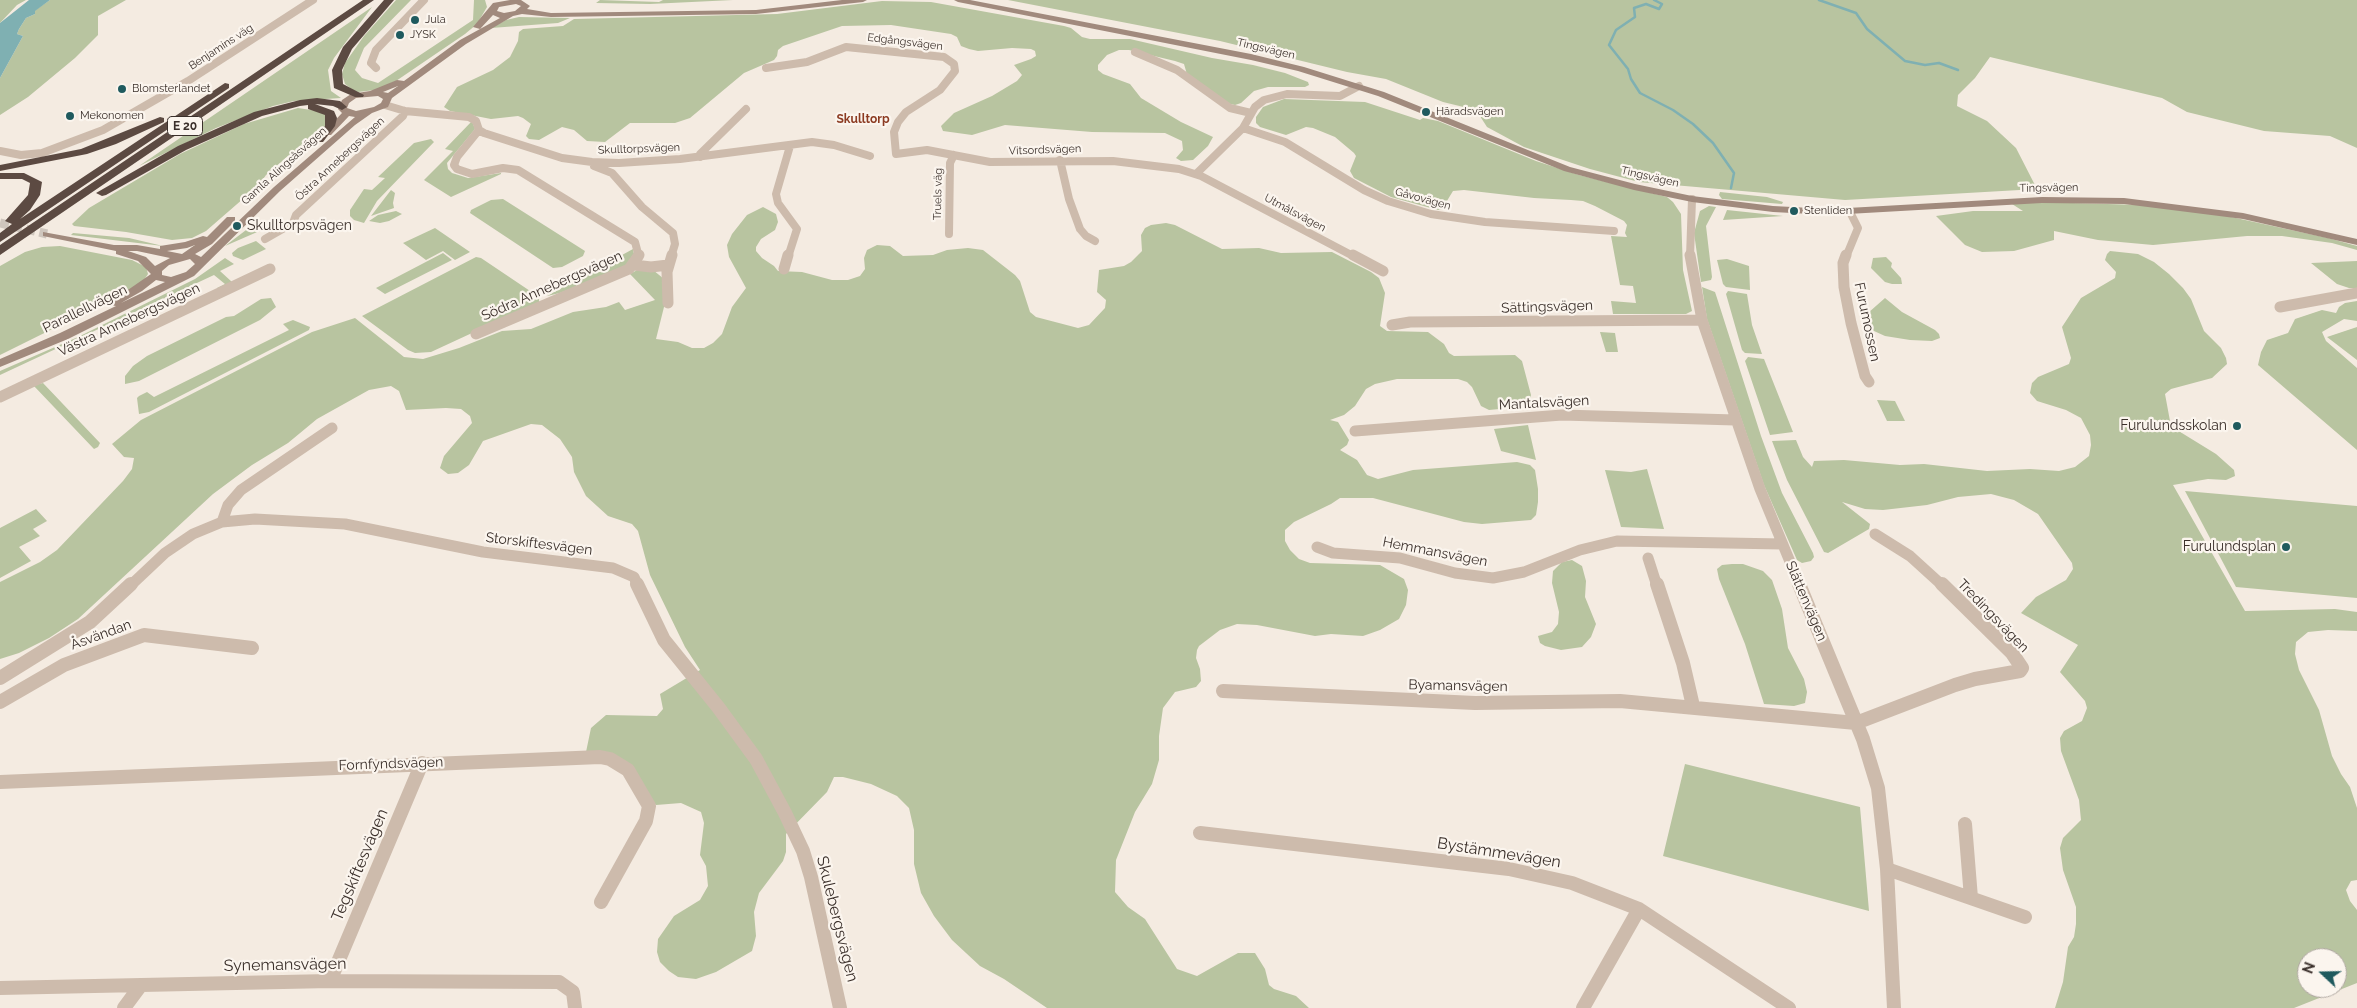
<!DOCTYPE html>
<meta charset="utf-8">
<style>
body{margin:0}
#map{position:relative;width:2357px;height:1008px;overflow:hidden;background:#f4ebe1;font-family:Raleway,sans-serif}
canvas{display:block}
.north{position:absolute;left:2297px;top:948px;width:50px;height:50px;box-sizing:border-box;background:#fbf5ee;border:1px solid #aea6a0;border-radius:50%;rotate:291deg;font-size:14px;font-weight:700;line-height:20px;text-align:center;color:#3b302b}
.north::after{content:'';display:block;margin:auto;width:18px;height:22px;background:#1f5a5e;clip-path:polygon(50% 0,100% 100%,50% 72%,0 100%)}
</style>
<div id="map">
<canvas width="2357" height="1008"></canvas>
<div class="north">N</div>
</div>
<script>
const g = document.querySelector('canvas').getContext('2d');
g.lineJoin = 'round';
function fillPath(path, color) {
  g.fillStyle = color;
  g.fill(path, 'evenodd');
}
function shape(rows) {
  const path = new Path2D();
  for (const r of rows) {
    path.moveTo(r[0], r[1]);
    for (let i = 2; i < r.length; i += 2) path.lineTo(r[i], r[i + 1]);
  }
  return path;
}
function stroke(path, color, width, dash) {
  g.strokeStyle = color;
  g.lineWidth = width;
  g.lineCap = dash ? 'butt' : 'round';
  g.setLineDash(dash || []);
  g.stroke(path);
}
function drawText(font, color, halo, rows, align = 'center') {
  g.font = font + ' Raleway,sans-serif';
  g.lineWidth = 4.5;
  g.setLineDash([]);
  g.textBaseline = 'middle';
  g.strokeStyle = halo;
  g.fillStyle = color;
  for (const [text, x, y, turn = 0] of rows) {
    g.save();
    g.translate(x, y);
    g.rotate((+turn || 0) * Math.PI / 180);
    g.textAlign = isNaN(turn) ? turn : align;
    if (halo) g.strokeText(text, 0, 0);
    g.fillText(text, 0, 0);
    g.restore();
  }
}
fillPath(shape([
 [0,0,26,0,17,5,0,23],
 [50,0,126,0,98,16,98,35,75,58,28,97,0,115,0,78,23,36,17,34,19,29,26,18,35,14,34,11],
 [396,0,411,0,364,48,355,70,362,78,378,83,473,20,474,0,485,0,487,7,477,24,465,34,396,81,375,90,358,92,353,90,345,84,342,74,345,63,364,36],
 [600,0,659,2,663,0,733,0,650,4,596,3],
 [1008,0,2357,0,2357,148,2330,136,2264,131,2187,112,2162,98,1990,57,1975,78,1958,95,1957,106,1987,121,2016,148,2037,189,1845,200,1639,182,1590,169,1524,147,1487,127,1476,110,1443,102,1386,79,1347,72,1220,41],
 [882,1,931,2,1064,26,1071,28,1082,37,1090,39,1130,39,1212,58,1253,65,1285,73,1308,82,1309,85,1305,87,1268,87,1254,91,1241,103,1235,105,1226,103,1188,78,1184,64,1175,61,1129,50,1119,50,1107,55,1098,65,1098,70,1103,74,1130,84,1141,98,1181,122,1213,137,1208,146,1193,160,1181,161,1176,158,1183,150,1182,141,1165,133,1092,132,1005,125,972,135,943,131,941,126,954,113,992,96,1017,81,1022,75,1014,65,1031,59,1036,56,1035,51,1031,49,1012,48,978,51,969,49,961,46,957,37,951,34,891,25,842,26,783,46,778,50,777,56,774,60,744,73,690,118,675,123,630,123,605,142,587,141,574,130,562,127,539,140,529,139,526,136,531,124,523,118,518,116,491,119,450,111,444,107,457,87,493,70,510,57,518,41,519,32,523,29,563,26,574,19,777,14],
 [372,7,334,58,328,70,331,91,341,98,294,101,273,106,216,128,139,166],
 [519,17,570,18,558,23,491,28,506,20],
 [1284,99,1365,102,1420,120,1423,118,1438,121,1536,161,1579,175,1667,197,1673,202,1681,214,1683,270,1692,311,1686,314,1613,314,1611,301,1636,303,1633,286,1620,285,1611,236,1627,237,1625,233,1627,225,1624,221,1595,206,1583,201,1571,200,1534,198,1464,190,1453,191,1442,209,1438,210,1391,197,1354,178,1350,171,1356,156,1354,153,1335,137,1313,128,1306,127,1286,135,1260,127,1256,123,1256,117,1263,107],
 [298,108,324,112,326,116,325,126,297,153,288,156,266,175,259,185,206,231,192,238,172,240,126,232,74,226,72,224,89,208,180,154,244,124],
 [472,121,475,129,447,163,448,169,452,173,468,178,501,173,501,174,451,197,424,180,453,151,445,149],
 [431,139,434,142,377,201,364,223,354,220,350,216,350,210,364,189,372,190,385,178,378,177,414,143],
 [391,190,395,193,393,203,394,208,371,216],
 [1720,192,1767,197,1783,202,1782,204,1722,199,1719,195],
 [503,199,585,251,583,256,562,267,553,268,470,213,471,210,491,200],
 [2039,202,2142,205,2222,215,2328,238,2357,246,2357,250,2332,243,2282,236,2247,236,2153,245,2098,240,2054,231,2054,240,2014,251,1982,252,1965,245,1936,216,1973,211,2023,211,2012,204],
 [1709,206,1716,207,1706,226,1712,277,1711,280,1701,282,1694,233,1700,211],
 [763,207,776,214,778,222,775,230,761,239,756,247,756,251,762,258,774,266,778,271,802,272,832,280,848,280,860,276,865,269,864,258,867,250,877,245,890,246,903,256,933,255,947,250,968,248,983,250,1015,275,1020,281,1030,312,1036,317,1078,328,1089,325,1105,308,1106,300,1097,292,1099,270,1124,266,1131,262,1142,251,1141,235,1145,228,1151,225,1166,223,1175,225,1222,249,1259,248,1281,253,1332,252,1371,272,1379,278,1385,293,1380,326,1387,331,1428,332,1444,344,1449,353,1454,356,1515,355,1522,361,1531,395,1529,403,1521,407,1489,410,1481,406,1472,387,1467,382,1458,379,1397,379,1375,384,1366,389,1355,406,1344,415,1330,420,1338,422,1349,440,1347,445,1340,450,1357,460,1367,475,1378,479,1413,470,1517,462,1530,465,1535,470,1538,489,1538,502,1536,515,1531,520,1482,524,1464,522,1373,498,1340,498,1331,504,1294,522,1285,530,1285,541,1290,550,1299,559,1310,563,1380,565,1404,579,1408,590,1406,605,1399,619,1380,630,1363,636,1331,634,1315,636,1257,625,1237,624,1220,630,1199,646,1197,650,1196,658,1200,669,1201,681,1196,687,1175,692,1163,708,1159,736,1159,760,1152,784,1135,812,1116,860,1115,892,1128,907,1145,919,1177,969,1197,976,1238,953,1255,953,1265,969,1269,985,1274,989,1296,996,1309,1008,1047,1008,1004,979,980,966,952,940,934,916,921,893,914,864,914,830,909,808,897,796,871,784,843,777,834,777,827,792,786,834,786,852,783,861,759,893,754,912,756,936,752,951,716,972,696,979,678,977,669,971,660,962,657,952,658,939,674,916,700,900,708,886,706,866,700,855,704,823,701,812,681,803,656,805,646,795,637,779,586,752,591,728,606,715,657,716,663,709,660,694,700,670,685,647,650,575,638,531,632,524,608,516,586,496,574,472,572,457,560,439,542,425,531,424,483,441,469,465,458,473,448,474,440,468,444,456,472,423,470,416,461,409,446,408,406,410,399,391,391,386,369,390,317,419,288,443,252,465,213,494,78,619,49,638,19,653,0,659,0,582,40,562,57,550,123,481,132,469,134,458,124,457,112,444,141,420,312,332,355,318,404,357,423,359,459,348,502,331,531,329,573,312,606,307,619,302,625,310,655,300,630,274,639,269,653,270,664,279,664,307,656,339,678,342,692,348,704,348,713,343,722,334,732,307,746,288,729,257,727,245,732,234,747,215],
 [1727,210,1783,216,1723,220],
 [396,211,402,214,389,221,380,223,369,221,378,215],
 [261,222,278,223,225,246,254,224],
 [435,228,470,252,455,260,443,251,426,260,403,243],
 [73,233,129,238,163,246,71,235],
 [256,241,266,249,243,260,233,256,232,253,238,248],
 [60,246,132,260,146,267,148,274,144,280,131,290,0,355,0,266,25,252,42,247],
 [633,249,634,254,626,266,560,293,547,296],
 [2110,251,2138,254,2154,262,2169,274,2183,288,2191,299,2204,331,2221,348,2226,358,2227,364,2212,378,2171,389,2165,394,2170,421,2177,430,2216,454,2234,470,2235,476,2226,480,2208,479,2173,485,2245,611,2335,609,2357,612,2357,631,2328,630,2308,632,2296,642,2295,654,2299,670,2319,710,2332,756,2341,774,2350,787,2357,808,2357,880,2351,881,2346,890,2350,901,2357,910,2357,983,2294,1008,2055,1008,2063,982,2068,947,2074,937,2076,924,2076,907,2063,870,2060,848,2063,838,2081,820,2079,800,2061,751,2060,738,2064,731,2082,721,2087,708,2085,701,2060,672,2078,645,2021,613,2036,597,2066,580,2073,569,2072,563,2038,514,2014,500,1991,494,1958,497,1927,505,1883,510,1865,509,1842,502,1870,524,1869,529,1828,553,1824,552,1787,480,1772,441,1796,440,1803,457,1812,467,1814,461,1844,460,1900,465,1924,464,1987,471,2030,469,2059,471,2075,467,2089,456,2091,445,2090,435,2081,418,2066,410,2037,401,2030,393,2032,383,2038,377,2069,364,2071,358,2062,327,2081,298,2115,278,2116,272,2105,260,2107,254],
 [2307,958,2337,958,2337,988,2307,988],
 [443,253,452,260,385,294,376,288],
 [476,257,481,258,539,297,539,302,431,352,415,353,408,350,362,316],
 [1886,257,1892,263,1891,267,1901,278,1902,284,1892,284,1885,282,1871,268,1873,258],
 [225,258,234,264,220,271,232,282,218,289,217,288,225,284,214,275,0,375,0,371,78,337,195,279],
 [1727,259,1749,266,1750,290,1726,287,1723,284,1717,260],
 [2357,261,2357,288,2349,288,2337,284,2311,263],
 [1702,287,1715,292,1717,298,1761,436,1782,493,1813,553,1814,557,1811,561,1802,563,1797,560,1764,485,1707,319],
 [1728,291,1747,294,1752,325,1762,354,1745,353,1742,350,1726,294],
 [271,298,276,307,260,320,139,381,125,384,125,376,133,366,147,356,226,317,234,316,261,299],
 [1885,298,1902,312,1935,330,1939,334,1940,338,1932,341,1910,340,1885,336,1874,331,1866,322,1867,316,1868,313],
 [2357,301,2357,321,2344,319,2322,332,2326,341,2357,368,2357,450,2258,365,2261,352,2267,340,2288,333,2295,319,2322,310,2336,313,2339,307,2345,303],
 [293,320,310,327,309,330,149,412,139,414,137,398,139,396,147,392,154,397,289,330,283,324],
 [2357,327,2357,360,2327,337],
 [1600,332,1615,333,1618,352,1606,352],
 [1748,357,1764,359,1793,432,1770,435,1745,361],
 [43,383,100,443,98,447,94,449,33,385],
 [1877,400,1895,401,1905,421,1887,421],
 [1528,425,1536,460,1501,451,1494,429],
 [1647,469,1664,529,1621,527,1605,470,1631,472],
 [2185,491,2357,506,2357,598,2236,587],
 [36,509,47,521,33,529,40,536,19,547,31,561,0,578,0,528],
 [1572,560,1582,566,1586,581,1585,597,1596,624,1591,637,1582,647,1561,650,1545,646,1540,643,1538,636,1552,632,1558,624,1559,612,1552,583,1553,571,1562,562],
 [1732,564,1743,564,1763,571,1772,580,1782,609,1788,648,1804,679,1807,692,1805,703,1794,706,1764,704,1745,644,1719,579,1717,569,1722,565],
 [1685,764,1860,807,1869,911,1663,856]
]), '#b8c4a0');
fillPath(shape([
 [29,0,50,0,35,11,35,14,26,18,19,29,17,34,23,36,0,78,0,23]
]), '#7fb0b2');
stroke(shape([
 [1654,0,1662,4,1659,9,1646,4,1634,8,1635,17,1616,30,1609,45,1628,69,1631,79,1640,93,1673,110,1693,124,1713,143,1734,173,1731,188],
 [1819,0,1856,13,1867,29,1905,61,1925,65,1939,63,1958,70]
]), '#7fb0b2', 2.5);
stroke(shape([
 [0,223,47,234]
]), '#cfc6bd', 9, [9, 4.5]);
stroke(shape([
 [1135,52,1177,70,1230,108,1251,113],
 [376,68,371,63,376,50,424,0],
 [766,68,807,62,846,47,944,57,954,64,955,71,940,90,906,112,898,122,894,132,896,154,927,150,990,162,1113,161,1179,169,1201,176,1355,257],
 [385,105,405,111,469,117,476,121,479,130,484,133,562,158,592,162,619,163,680,159,812,142,834,145,870,156],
 [1243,128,1285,142,1364,190,1388,201,1431,214,1485,222,1614,231],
 [479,130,457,157,454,165,457,169,472,174,503,168,518,170,635,242,639,257],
 [0,151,21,155,42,153,103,130,188,81,313,0],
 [700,157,700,154,746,109],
 [1060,160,1069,199,1080,229,1086,236,1095,241],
 [594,166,612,173,642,207,673,233,675,244,671,257],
 [1196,174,1243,128,1255,107,1264,100,1287,94,1340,96,1359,86],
 [949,234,950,163,954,155],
 [265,239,293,223,296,215,403,116,405,111],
 [788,257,797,229,778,203,776,194,790,146],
 [1690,257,1692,199],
 [1846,257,1858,228,1850,212]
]), '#cdbbac', 8);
stroke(shape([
 [1353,255,1383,271],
 [1690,255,1702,320,1760,489,1800,586],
 [1846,255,1843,263,1844,287,1851,323,1865,376,1869,382],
 [634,265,651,267,668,265],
 [784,269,788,255],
 [668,303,667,272,672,255],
 [2280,307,2357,293],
 [1392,325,1410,322,1702,320],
 [476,334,629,269,639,255],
 [0,397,270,269],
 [1355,431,1562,415,1735,420],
 [222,522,255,519,345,524,483,552,613,568,634,577,638,586],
 [1875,534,1910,556,1943,586],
 [1317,547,1333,553,1400,558,1455,573,1493,578,1524,572,1580,550,1617,541,1782,544],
 [1648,558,1657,586],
 [130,586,165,553,193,534,222,522,228,505,241,490,332,428]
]), '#cdbbac', 11);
stroke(shape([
 [637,584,664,640,718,707,756,759,785,813,803,851,811,877,840,1008],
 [1657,584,1683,663,1693,706],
 [1799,584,1863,739,1878,788,1887,869,1894,1008],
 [0,678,90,622,131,584],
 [1223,691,1475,703,1620,701,1856,723,1955,685,1975,679,2020,671,2022,668,2012,653,1942,584],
 [0,702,64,665,144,635,252,648],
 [0,782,600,757,610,759,628,770,649,806,646,821,601,902],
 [1965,824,1971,898],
 [1200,833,1509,869,1572,883,1639,909,1789,1008],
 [1887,869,2025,917],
 [330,981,422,763],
 [0,988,330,981,559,982,573,992,575,1008],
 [124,1008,141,985],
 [1583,1008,1639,909]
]), '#cdbbac', 14);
fillPath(shape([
 [510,0,521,0,530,6,527,9,551,13,756,10,842,0,867,0,863,2,756,14,551,17,522,14,513,16,466,44,392,98,388,107,372,113,355,125,280,191,194,276,68,339,0,367,0,359,60,333,116,306,110,305,109,303,151,274,138,261,116,254,116,251,43,236,43,232,114,245,137,245,160,249,160,246,185,242,203,236,207,237,227,217,235,217,235,221,212,244,195,254,201,257,274,187,355,117,349,116,331,135,325,135,325,131,342,113,338,109,342,100,351,94,370,91,397,80,404,81,460,40,500,18,493,15,480,29,473,27,493,3,510,0],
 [516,4,521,6,515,11,504,13,497,11,499,7,516,4],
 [398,86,388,93,383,92,398,86],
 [378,96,383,99,381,103,374,107,356,111,347,108,349,103,356,98,378,96],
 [195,245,182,254,167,251,187,248,195,245],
 [128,251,137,251,170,258,155,266,146,257,128,251],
 [190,259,195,264,186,272,171,277,162,275,162,271,169,265,190,259],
 [156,280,165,282,121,303,142,291,156,280],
 [954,0,970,0,1251,54,1304,67,1384,92,1570,167,1635,184,1692,196,1773,206,1830,209,2042,197,2124,198,2243,213,2357,239,2357,245,2243,219,2124,204,2042,203,1830,215,1773,212,1692,202,1634,190,1564,171,1378,96,1298,71,1251,60,958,2,954,0]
]), '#a18a7d');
fillPath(shape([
 [363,0,374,0,0,255,0,245,363,0],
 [384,0,394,0,352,49,342,70,343,84,364,95,363,97,355,97,334,88,332,70,343,47,384,0],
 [225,83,229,84,229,88,0,242,0,233,12,224,5,221,28,195,30,183,22,179,0,179,0,173,24,173,42,182,40,195,30,210,20,219,225,83],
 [317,98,340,101,347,107,342,110,333,106,315,104,334,111,337,118,335,126,323,142,315,142,313,140,325,126,325,115,308,109,308,105,300,106,262,116,186,150,106,195,102,196,96,193,178,146,254,112,300,100,317,98],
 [160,117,164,118,164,122,116,144,87,154,0,171,0,165,81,149,160,117]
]), '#5c4a42');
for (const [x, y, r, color] of [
 [415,20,5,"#1f5a5e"],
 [400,35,5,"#1f5a5e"],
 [122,89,5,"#1f5a5e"],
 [1426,112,5,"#1f5a5e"],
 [70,116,5,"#1f5a5e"],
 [1794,211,5,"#1f5a5e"],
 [237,226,5,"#1f5a5e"],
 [2237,426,5,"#1f5a5e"],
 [2286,547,5,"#1f5a5e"]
]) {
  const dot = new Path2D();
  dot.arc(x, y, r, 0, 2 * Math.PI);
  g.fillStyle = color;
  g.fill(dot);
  stroke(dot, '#fbf5ee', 2);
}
drawText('11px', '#3b302b', '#fbf5ee', [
 ["Jula",425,20],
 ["JYSK",410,35],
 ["Blomsterlandet",132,89],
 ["Häradsvägen",1436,112],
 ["Mekonomen",80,116],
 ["Stenliden",1804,211]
], 'left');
drawText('11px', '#3b302b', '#fbf5ee', [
 ["Edgångsvägen",905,42,7],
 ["Benjamins väg",221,47,-33],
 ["Tingsvägen",1266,49,13],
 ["Skulltorpsvägen",639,149,-2],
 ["Vitsordsvägen",1045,150,-2],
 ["Östra Annebergsvägen",340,159,-43],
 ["Gamla Alingsåsvägen",284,166,-42],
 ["Tingsvägen",1650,177,13],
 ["Tingsvägen",2049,188,-1],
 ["Truels väg",938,194,-89],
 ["Gåvovägen",1423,199,15],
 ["Utmålsvägen",1295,213,28]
]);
drawText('bold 12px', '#8c3b22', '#fbf5ee', [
 ["Skulltorp",863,119]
]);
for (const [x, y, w] of [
 [185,126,35]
]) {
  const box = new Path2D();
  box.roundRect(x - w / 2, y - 9.5, w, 19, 4);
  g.fillStyle = '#fbf5ee';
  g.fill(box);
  stroke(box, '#3b302b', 1);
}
drawText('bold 12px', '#3b302b', null, [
 ["E 20",185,126]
]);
drawText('14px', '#3b302b', '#fbf5ee', [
 ["Skulltorpsvägen",247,226,"left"],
 ["Furulundsskolan",2227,426],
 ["Furulundsplan",2276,547]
], 'right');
drawText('14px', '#3b302b', '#fbf5ee', [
 ["Södra Annebergsvägen",552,286,-24],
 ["Sättingsvägen",1547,307,-2],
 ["Parallellvägen",85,309,-26],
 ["Västra Annebergsvägen",129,320,-25],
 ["Furumossen",1867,322,78],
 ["Mantalsvägen",1544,403,-3],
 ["Storskiftesvägen",539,544,7],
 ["Hemmansvägen",1435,552,11],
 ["Slättenvägen",1806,601,67],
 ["Tredingsvägen",1993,616,46],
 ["Åsvändan",101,635,-20],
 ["Byamansvägen",1458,686,1],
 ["Fornfyndsvägen",391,764,-2]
]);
drawText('16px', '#3b302b', '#fbf5ee', [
 ["Bystämmevägen",1499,853,9],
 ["Tegskiftesvägen",360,865,-67],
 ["Skulebergsvägen",837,919,76],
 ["Synemansvägen",285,965,-1]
]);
</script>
